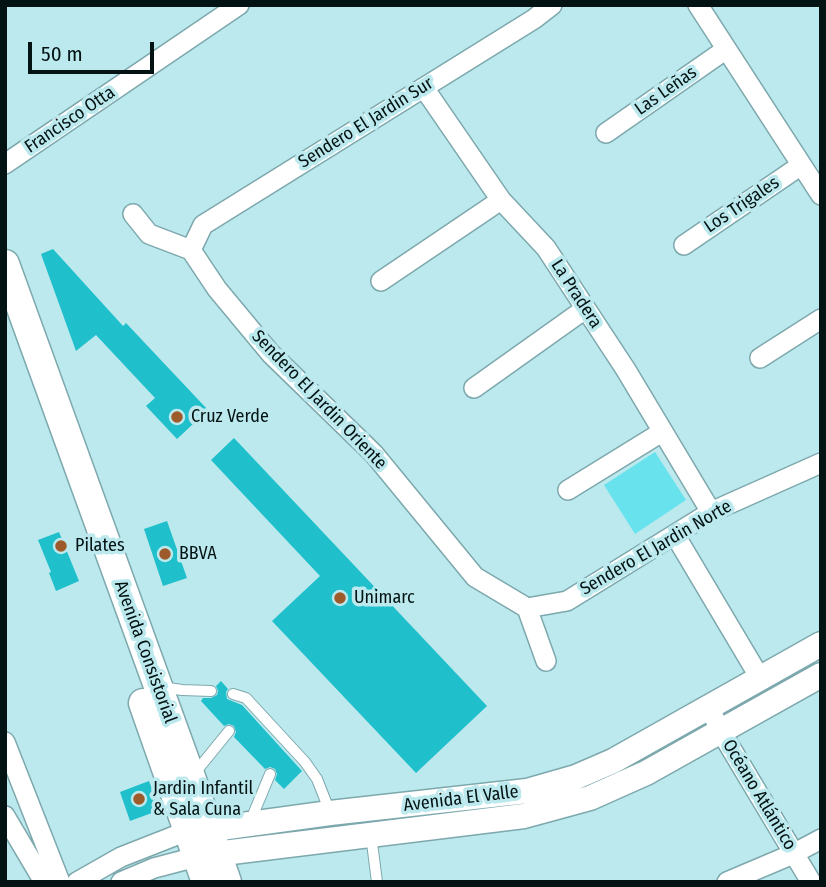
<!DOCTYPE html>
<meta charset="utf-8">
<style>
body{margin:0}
#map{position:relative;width:826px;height:887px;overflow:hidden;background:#bce9ed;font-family:"Fira Sans Condensed",sans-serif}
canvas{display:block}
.frame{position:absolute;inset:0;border:7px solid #031213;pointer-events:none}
.scale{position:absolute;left:28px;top:42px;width:126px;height:32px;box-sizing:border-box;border:4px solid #031213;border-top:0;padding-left:9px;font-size:21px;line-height:24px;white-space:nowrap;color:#031213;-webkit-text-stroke:5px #bce9ed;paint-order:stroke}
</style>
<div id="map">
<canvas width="826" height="887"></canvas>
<div class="frame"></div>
<div class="scale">50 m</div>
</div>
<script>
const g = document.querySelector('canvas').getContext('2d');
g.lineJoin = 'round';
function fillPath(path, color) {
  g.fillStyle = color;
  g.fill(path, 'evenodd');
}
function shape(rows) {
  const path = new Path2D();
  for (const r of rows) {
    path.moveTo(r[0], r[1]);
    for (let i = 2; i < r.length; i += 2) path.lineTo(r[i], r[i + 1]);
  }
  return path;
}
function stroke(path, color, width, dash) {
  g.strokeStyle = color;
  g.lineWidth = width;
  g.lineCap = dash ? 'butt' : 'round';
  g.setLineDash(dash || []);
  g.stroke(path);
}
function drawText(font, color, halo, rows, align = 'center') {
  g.font = font + ' "Fira Sans Condensed",sans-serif';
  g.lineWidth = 7;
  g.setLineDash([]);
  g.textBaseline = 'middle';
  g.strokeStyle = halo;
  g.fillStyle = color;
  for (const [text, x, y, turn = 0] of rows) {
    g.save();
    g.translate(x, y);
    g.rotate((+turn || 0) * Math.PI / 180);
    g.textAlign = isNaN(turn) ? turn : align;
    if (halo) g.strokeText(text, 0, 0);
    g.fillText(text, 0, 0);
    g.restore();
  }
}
fillPath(shape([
 [655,452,686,500,635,534,604,485]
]), '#68e3ee');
fillPath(shape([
 [53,249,123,326,126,323,208,410,177,439,146,406,155,398,96,335,76,351,41,254],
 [234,438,487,706,416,773,272,621,320,576,211,460],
 [167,521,187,578,163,586,144,529],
 [59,532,79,581,56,591,49,573,51,572,38,540],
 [221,681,228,689,226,692,227,699,242,705,302,771,284,789,275,780,277,774,275,769,270,767,265,769,234,737,236,732,234,726,229,724,224,726,201,701,203,698,211,698,217,695,218,691,216,686],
 [149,781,160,810,130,821,120,792]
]), '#1fbfcb');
const service = shape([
 [162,687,182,690,211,691],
 [233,694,246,698,305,762,317,779,330,812],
 [194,774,229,731],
 [250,822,270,774],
 [371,835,377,882]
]);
const minor = shape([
 [698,5,821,195],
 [424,88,501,200,546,248,626,370,711,512],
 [606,133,725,50],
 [5,164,239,5],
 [133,214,149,234,191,250,217,289,271,354,374,454,475,577,527,608,546,661],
 [684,245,800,166],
 [191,250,203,225,534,19,552,5],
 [381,281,501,200],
 [760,358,821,319],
 [474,388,585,309],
 [568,490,662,432],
 [675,535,760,678],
 [527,608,567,601,711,512,821,463],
 [709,707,720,730,811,882],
 [5,742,60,882],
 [5,816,44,882],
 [77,882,121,857,177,835,188,833],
 [121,882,154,868,196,857],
 [727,882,793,854,821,839]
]);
const tertiary = shape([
 [191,832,330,813,527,791,576,777,613,761,821,644],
 [199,856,524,816,590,798,646,773,821,675]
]);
const secondary = shape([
 [5,264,191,777,227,882],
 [143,703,206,882]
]);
stroke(service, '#7da8ad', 12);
stroke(minor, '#7da8ad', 22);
stroke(tertiary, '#7da8ad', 27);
stroke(secondary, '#7da8ad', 31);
stroke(service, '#fff', 10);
stroke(minor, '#fff', 19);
stroke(tertiary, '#fff', 24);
stroke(secondary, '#fff', 28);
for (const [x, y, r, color] of [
 [177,417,7,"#9d5a2a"],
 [61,546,7,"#9d5a2a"],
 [165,554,7,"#9d5a2a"],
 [340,598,7,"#9d5a2a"],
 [139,799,7,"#9d5a2a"]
]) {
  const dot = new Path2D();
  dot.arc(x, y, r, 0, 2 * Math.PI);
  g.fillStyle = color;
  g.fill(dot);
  stroke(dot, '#bce9ed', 2.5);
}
drawText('18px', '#031213', '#bce9ed', [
 ["Las Leñas",666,91,-35],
 ["Francisco Otta",70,120,-34],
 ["Sendero El Jardin Sur",366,123,-32],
 ["Los Trigales",742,205,-34],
 ["La Pradera",576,294,57],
 ["Sendero El Jardin Oriente",319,400,46],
 ["Sendero El Jardin Norte",656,548,-30],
 ["Avenida Consistorial",145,652,70],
 ["Océano Atlántico",759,795,59],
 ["Avenida El Valle",461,799,-7]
]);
drawText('18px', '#031213', '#bce9ed', [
 ["Cruz Verde",191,417],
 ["Pilates",75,546],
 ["BBVA",179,554],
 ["Unimarc",354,598],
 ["Jardin Infantil",153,789],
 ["& Sala Cuna",153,810]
], 'left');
</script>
